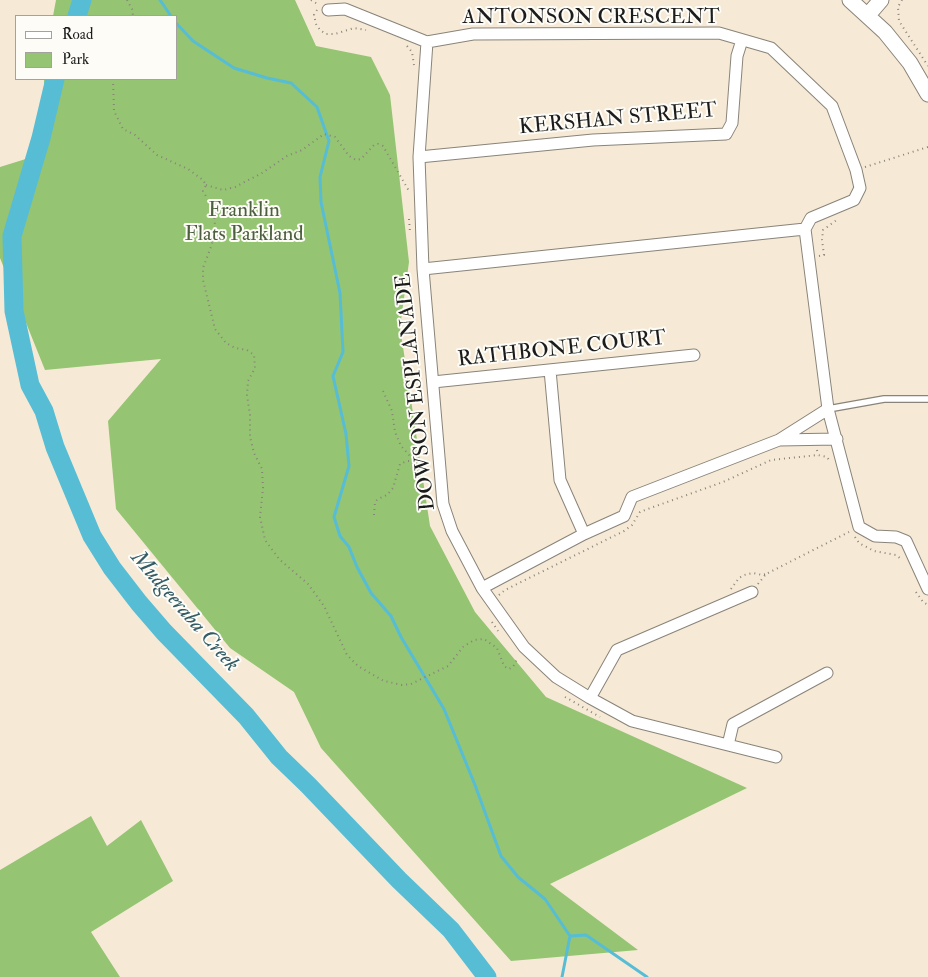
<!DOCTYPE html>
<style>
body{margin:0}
#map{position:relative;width:928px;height:977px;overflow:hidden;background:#f6ead6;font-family:"IM FELL Double Pica",serif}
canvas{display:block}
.legend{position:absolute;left:15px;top:15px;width:162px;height:65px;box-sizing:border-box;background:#fdfcf7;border:1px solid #a3a29f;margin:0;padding:6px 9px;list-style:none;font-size:15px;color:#1c1c1c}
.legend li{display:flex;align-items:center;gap:10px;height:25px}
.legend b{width:25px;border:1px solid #a3a29f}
</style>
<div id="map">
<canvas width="928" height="977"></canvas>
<ul class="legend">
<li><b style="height:6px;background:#fff"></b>Road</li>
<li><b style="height:14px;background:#95c473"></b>Park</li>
</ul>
</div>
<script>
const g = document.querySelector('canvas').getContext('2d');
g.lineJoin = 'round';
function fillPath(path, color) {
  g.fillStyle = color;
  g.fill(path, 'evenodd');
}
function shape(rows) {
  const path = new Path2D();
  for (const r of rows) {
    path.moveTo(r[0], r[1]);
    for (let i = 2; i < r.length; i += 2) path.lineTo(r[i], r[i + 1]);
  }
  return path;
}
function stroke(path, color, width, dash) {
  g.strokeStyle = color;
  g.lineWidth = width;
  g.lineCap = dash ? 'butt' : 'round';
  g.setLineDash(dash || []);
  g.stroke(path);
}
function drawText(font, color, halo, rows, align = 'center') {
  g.font = font + ' "IM FELL Double Pica",serif';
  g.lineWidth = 4;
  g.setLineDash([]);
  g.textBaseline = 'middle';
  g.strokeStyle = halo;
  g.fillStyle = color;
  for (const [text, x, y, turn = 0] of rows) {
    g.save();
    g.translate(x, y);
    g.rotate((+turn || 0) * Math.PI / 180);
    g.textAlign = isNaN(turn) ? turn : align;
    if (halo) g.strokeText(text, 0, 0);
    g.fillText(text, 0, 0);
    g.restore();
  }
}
fillPath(shape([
 [56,0,295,0,316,46,371,57,390,95,409,262,400,327,430,526,475,612,546,697,747,788,550,884,638,950,511,961,321,748,294,692,230,648,116,509,108,421,161,359,45,370,0,258,0,167,45,153,44,79,176,79,176,16,53,16],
 [91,816,107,846,141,820,173,881,91,932,120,977,0,977,0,870]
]), '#95c473');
stroke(shape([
 [160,0,171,16],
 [176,23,193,41,234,68,267,78,291,83,317,107,329,141,320,177,321,202,340,293,343,352,333,376,346,434,349,466,334,517,340,536,349,547,357,567,371,593,391,616,401,637,444,709,475,785,501,856,518,877,545,899,570,936,562,977],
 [570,936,586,935,647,977]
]), '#57bdd5', 3);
stroke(shape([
 [77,16,82,0],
 [55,79,41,138,12,236,14,311,30,385,44,411,55,447,92,536,112,568,139,603,164,632,246,716,279,757,308,785,399,880,451,930,487,977]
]), '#57bdd5', 19);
const lane = shape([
 [828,409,884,399,928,399]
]);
const street = shape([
 [328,10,345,9,427,42,473,34,719,33,771,48,832,106,856,170,860,188,854,200,811,218,805,229],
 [427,42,419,157,423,269,443,504,452,531,482,588,524,647,556,677,590,698,632,721,776,757],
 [419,157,593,140,726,134,732,123,737,56,742,40],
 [805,229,828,409,859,527,875,536,896,537,906,541,928,589],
 [423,269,805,229],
 [550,370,560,480,584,534],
 [433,382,694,355],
 [779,440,837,439],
 [482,588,584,534,624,516,632,497,779,440,828,409],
 [590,698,617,650,752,592],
 [728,745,733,724,827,673]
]);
const secondary = shape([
 [850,0,885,32,910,63,928,94],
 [868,15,881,0]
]);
stroke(lane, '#898379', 8);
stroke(street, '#898379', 13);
stroke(secondary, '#898379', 17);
stroke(shape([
 [127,0,132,9,133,16],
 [311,0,319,5],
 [902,0,898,7,899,21,928,66],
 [317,10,314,15,316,24,320,30,326,34,335,34,354,28,366,30],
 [407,46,412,52,414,65],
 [113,79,114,111,123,129,135,135,157,155,188,169,203,180,206,185,203,191,214,211,215,226,212,244,203,268,203,280,215,329,226,343,235,348,247,350,254,355,255,368,248,381,247,395,250,415,250,437,254,453,262,469,263,488,260,517,265,540,279,559,308,584,324,606,347,655,358,666,384,681,402,685,411,684,448,666,463,647,474,640,484,639,497,648,504,666,509,669,513,667,518,657],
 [865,167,928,147],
 [206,185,223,190,235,187,262,173,287,156,302,150,324,134,335,137,349,156,356,160,361,159,374,145,378,144,383,146,409,191],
 [409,219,410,232],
 [819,256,824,255,822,240,823,230,838,219],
 [383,391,392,411,395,432,401,446,419,466,429,471],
 [817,450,818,455],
 [374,515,375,502,378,499,387,495,393,488,400,464,407,461,416,461],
 [855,537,859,543,874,551,896,555,901,559],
 [758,584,766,574,849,532],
 [731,589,739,578,744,575,753,573,762,575,766,574],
 [916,592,923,602,928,605],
 [499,595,505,590,624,531,632,525,640,512,645,510,723,482,771,460,818,455,827,457,829,460],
 [492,622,498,631],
 [565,697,600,717]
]), '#898379', 2, [1, 4]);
stroke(lane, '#fff', 5.5);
stroke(street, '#fff', 11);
stroke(secondary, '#fff', 15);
drawText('21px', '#1c1c1c', '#fdfcf7', [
 ["ANTONSON CRESCENT",591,18],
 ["KERSHAN STREET",618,120,-5],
 ["RATHBONE COURT",562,350,-6],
 ["DOWSON ESPLANADE",417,392,-96]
]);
drawText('21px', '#4c5f3f', '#fdfcf7', [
 ["Franklin",244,211],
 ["Flats Parkland",244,235]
]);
drawText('italic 22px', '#345c66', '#fdfcf7', [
 ["Mudgeeraba Creek",184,612,49]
]);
</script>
